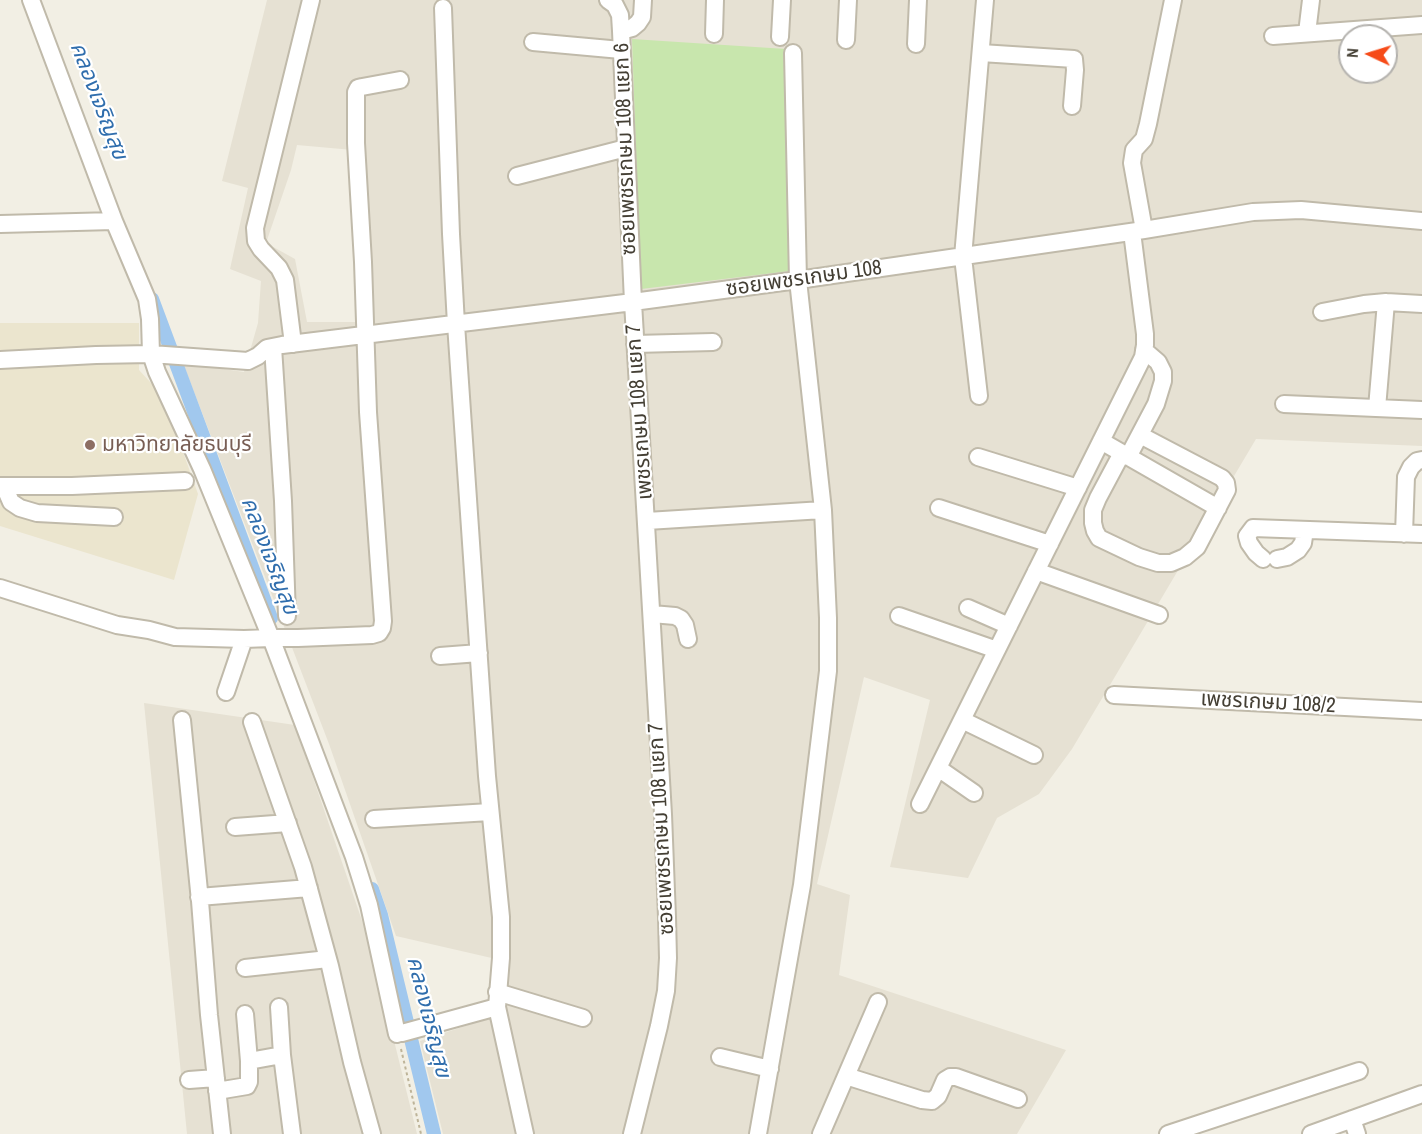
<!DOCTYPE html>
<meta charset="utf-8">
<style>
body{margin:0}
#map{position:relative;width:1422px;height:1134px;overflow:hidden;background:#f2efe4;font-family:"Archivo Narrow",sans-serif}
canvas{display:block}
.north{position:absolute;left:1338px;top:24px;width:60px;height:60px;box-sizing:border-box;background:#fff;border:2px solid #b4b2ae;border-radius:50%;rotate:274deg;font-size:16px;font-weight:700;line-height:24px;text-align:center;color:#443f34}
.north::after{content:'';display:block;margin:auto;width:21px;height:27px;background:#f64b18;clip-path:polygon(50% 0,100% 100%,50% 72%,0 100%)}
</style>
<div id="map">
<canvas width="1422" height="1134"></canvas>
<div class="north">N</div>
</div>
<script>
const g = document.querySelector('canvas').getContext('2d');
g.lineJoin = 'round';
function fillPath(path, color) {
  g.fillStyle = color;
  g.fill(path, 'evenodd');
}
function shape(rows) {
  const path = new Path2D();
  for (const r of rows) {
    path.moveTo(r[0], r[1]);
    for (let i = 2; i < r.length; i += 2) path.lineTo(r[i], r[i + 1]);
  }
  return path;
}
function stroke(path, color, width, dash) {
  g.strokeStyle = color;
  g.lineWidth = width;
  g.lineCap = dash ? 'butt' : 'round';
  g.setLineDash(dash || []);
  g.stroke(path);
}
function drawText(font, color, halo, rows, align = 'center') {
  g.font = font + ' "Archivo Narrow","Noto Sans Thai",sans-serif';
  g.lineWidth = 4.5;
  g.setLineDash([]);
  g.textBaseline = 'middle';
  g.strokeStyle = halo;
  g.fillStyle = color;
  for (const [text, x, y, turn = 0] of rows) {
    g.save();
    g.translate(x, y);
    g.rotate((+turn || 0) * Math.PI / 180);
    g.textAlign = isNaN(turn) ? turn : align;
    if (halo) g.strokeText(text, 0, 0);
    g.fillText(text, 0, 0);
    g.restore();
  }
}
fillPath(shape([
 [267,0,1422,0,1422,446,1256,439,1072,749,1039,794,997,818,968,878,890,867,930,700,864,677,817,884,850,895,839,975,1066,1050,1017,1134,443,1134,420,1041,492,1017,496,959,396,936,329,744,183,363,244,372,258,323,261,281,230,269,248,188,222,181],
 [1350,36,1386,36,1386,72,1350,72],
 [297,145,364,151,371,322,307,322,295,259,266,243,291,170],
 [144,703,295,725,371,947,417,1134,187,1134]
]), '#e6e1d3');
fillPath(shape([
 [0,323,139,323,139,370,163,396,198,494,174,580,0,526]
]), '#ebe5ce');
fillPath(shape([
 [632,39,786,49,790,271,641,289]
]), '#c8e6ad');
stroke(shape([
 [152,299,271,618],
 [372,889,381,915,434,1134]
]), '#a1c8ee', 14);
const minor = shape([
 [31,0,114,221,147,299,150,319,151,354,157,372,202,469,271,638,354,857,369,905,397,1034],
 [608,0,615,5,620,15,621,31,633,302,663,814,667,917,668,958,666,991,659,1026,632,1134],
 [443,8,451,234,456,324,487,776,501,917,501,958,497,1007,525,1134],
 [621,31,632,28,638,23,642,17,643,0],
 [1307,33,1311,0],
 [714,34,715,0],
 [1273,36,1422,25],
 [780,37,782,0],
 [846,40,848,0],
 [533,42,621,50],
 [916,44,918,0],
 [981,53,1074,59,1075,70,1072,106],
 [517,176,626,148],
 [0,224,114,221],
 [1144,230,1132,163,1134,150,1144,139,1148,124,1173,0],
 [1322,312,1364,304,1386,302,1422,304],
 [293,344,285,280,279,268,261,249,256,241,255,228,311,0],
 [635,344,713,342],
 [273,347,283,501,287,616],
 [0,360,96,355,151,354,248,361,258,356,267,348,282,345,633,302,798,280,1144,230,1253,212,1301,210,1422,221],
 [979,396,963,257,985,0],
 [1284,404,1422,410],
 [1377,408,1386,302],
 [1101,441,1218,508],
 [1122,453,1098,498,1093,510,1093,523,1095,531,1099,538,1139,557,1158,563,1171,563,1185,557,1197,547,1227,490,1226,483,1222,478,1140,435],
 [978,457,1078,488],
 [1128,457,1156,404,1163,381,1163,372,1158,362,1144,350],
 [0,486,72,486,185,481],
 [4,486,11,502,20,508,37,513,114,517],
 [939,508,1050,544],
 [647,521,823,510],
 [1404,534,1406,477,1411,467,1417,461,1422,460],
 [1263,559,1256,553,1249,543,1247,536,1253,528,1422,534],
 [1277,559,1287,557,1298,550,1303,543,1305,530],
 [1036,571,1159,615],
 [0,588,117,625,149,630,175,637,244,639,271,638,298,638,372,635,379,633,382,628,383,621,368,412,363,262,356,143,356,92,358,88,362,87,400,80],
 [968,608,1009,626],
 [652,614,675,616,681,619,685,625,688,639],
 [899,616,997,650],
 [440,656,479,653],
 [226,692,244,639],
 [1114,695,1422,711],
 [182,720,200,901,209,1015,222,1134],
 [962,720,1034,755],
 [252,722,303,867,330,966,352,1062,372,1134],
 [938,768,974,793],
 [920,804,1143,357,1145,345,1145,334,1132,232],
 [374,819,490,812],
 [235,827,288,823],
 [199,897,309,888],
 [245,968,328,959],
 [497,992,583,1018],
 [279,1007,282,1055],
 [245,1014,249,1061],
 [402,1033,497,1007],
 [720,1057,770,1069],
 [846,1076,922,1100,932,1101,938,1096,945,1080,950,1077,956,1077,1018,1099],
 [189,1080,216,1078],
 [217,1091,247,1086,249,1082,249,1061,282,1055,292,1134],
 [1352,1119,1357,1134],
 [758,1134,802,885,828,671,828,618,823,510,798,280,793,53],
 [821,1134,878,1002],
 [1168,1134,1359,1071],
 [1311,1134,1422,1094]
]);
stroke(minor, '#c0baaa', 20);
stroke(shape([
 [401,1049,421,1134]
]), '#beb499', 2, [3, 3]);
stroke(minor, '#fff', 16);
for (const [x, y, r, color] of [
 [90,445,6,"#8d6e63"]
]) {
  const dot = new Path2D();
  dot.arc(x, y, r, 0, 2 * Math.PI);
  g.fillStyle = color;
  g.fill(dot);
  stroke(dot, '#fff', 2);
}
drawText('21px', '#443f34', '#fff', [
 ["ซอยเพชรเกษม 108 แยก 6",626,149,-92],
 ["ซอยเพชรเกษม 108",804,279,-8],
 ["เพชรเกษม 108 แยก 7",640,412,-94],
 ["เพชรเกษม 108/2",1268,703,3],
 ["ซอยเพชรเกษม 108 แยก 7",662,829,-93]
]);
drawText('21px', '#785e54', '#fff', [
 ["มหาวิทยาลัยธนบุรี",102,445]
], 'left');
drawText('italic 22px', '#306ead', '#fff', [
 ["คลองเจริญสุข",98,101,69],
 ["คลองเจริญสุข",269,556,69],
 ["คลองเจริญสุข",428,1017,76]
]);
</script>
